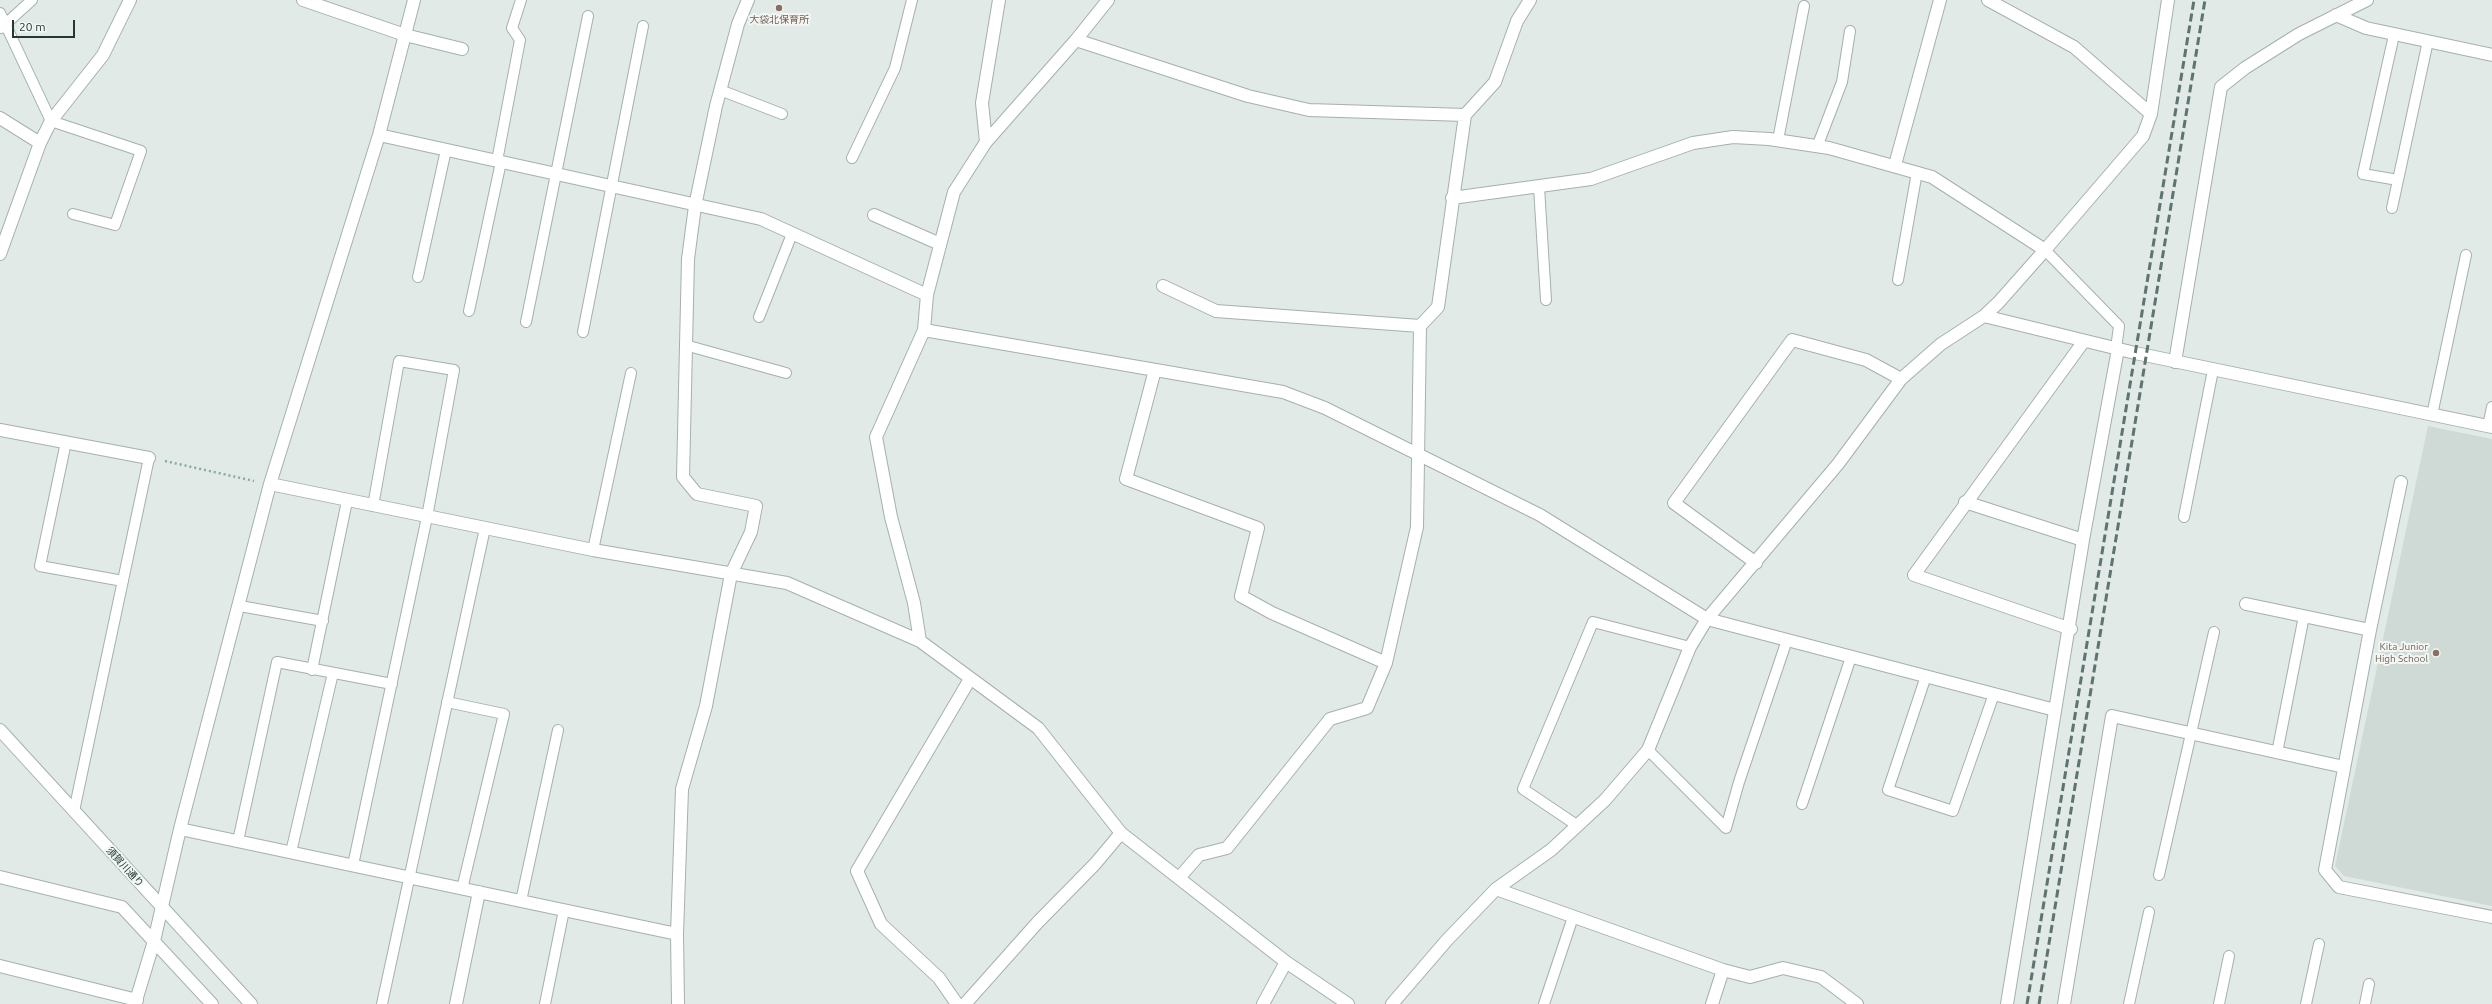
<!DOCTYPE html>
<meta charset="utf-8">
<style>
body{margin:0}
#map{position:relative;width:2492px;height:1004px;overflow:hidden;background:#e1eae7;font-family:Ubuntu,sans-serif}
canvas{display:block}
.scale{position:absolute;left:12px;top:20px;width:63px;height:18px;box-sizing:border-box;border:2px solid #233936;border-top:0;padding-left:5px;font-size:12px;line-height:14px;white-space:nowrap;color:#233936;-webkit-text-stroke:3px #f1f7f5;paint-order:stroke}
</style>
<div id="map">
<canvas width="2492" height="1004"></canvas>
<div class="scale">20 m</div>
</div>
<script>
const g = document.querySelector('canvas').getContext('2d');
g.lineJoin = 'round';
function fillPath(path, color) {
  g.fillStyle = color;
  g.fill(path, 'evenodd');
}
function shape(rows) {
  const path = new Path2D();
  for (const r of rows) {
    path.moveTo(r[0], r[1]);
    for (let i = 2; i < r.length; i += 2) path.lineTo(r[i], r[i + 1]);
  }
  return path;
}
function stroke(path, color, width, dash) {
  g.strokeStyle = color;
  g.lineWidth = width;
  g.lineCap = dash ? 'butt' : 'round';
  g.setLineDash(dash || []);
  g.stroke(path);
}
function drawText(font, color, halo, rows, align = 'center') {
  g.font = font + ' Ubuntu,"Noto Sans JP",sans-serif';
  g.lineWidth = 4;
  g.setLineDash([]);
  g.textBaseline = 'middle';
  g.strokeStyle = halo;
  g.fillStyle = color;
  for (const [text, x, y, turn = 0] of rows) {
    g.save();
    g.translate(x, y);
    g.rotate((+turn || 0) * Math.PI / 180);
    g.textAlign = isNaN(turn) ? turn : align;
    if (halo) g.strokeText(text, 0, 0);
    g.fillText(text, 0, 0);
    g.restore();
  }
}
fillPath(shape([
 [2428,426,2492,439,2492,906,2344,876,2335,866]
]), '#cfd9d6');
const service = shape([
 [0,13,51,121,141,151,115,225,73,214],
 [1,28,32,0],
 [2394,35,2363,174,2398,180],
 [720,90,782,114],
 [1778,140,1804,6],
 [1817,147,1842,82,1850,31],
 [852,158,895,68,912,0],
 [497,161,520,40,512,28,521,0],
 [1539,187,1546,300],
 [2392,208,2428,41],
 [2045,250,2119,326,2116,349],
 [418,277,446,150],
 [1898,280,1917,172],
 [469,311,501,162],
 [759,317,792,234],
 [526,322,588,16],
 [583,332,643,26],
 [685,345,786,373],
 [2432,415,2466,255],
 [2488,426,2492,407],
 [66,442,40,566,123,581],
 [2184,517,2213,370],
 [593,550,631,373],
 [240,606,323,621],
 [312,670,347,501],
 [1926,676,1888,790,1953,811,1994,694],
 [447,702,504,714,462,889],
 [1648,750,1726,828,1739,782,1787,640],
 [2277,753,2304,616],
 [1802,804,1851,657],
 [74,811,149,458],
 [1578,826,1523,789,1593,622,1690,647],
 [238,841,277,662,392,684],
 [291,852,333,673],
 [353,865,427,517,454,370,399,361,373,506],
 [2159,875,2214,632],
 [521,901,558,730],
 [382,1004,485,528],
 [545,1004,564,910],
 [1544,1004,1573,917],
 [2129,1004,2149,912],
 [2219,1004,2229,956],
 [2306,1004,2319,944],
 [2365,1004,2369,984]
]);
const minor = shape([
 [303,0,405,35,462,49],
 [1108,0,1076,40,986,142,954,192,927,295,924,330,876,437,891,517,914,603,920,641,1038,728,1121,833,1286,962,1348,1004],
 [1988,0,2074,47,2151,114],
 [2336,15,2366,28,2492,55],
 [1076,40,1248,96,1309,110,1465,115],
 [0,118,40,143],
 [379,135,761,219,927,295],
 [986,142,982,103,999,0],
 [1895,165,1940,0],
 [874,215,940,244],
 [2045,250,2143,136,2151,114,2168,0],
 [0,254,40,143,51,121,103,55,130,0],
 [1163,286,1216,311,1420,326],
 [1984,316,2135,353,2492,427],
 [924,330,1283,392,1325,408,1540,515,1707,619,2055,710],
 [2175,362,2221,87,2245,68,2299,34,2367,0],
 [1155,370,1126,479,1258,528,1241,596,1272,613,1386,663],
 [0,430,149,458],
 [2401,482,2370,630,2325,870,2339,887,2492,917],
 [270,484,593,550,787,583,920,641],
 [1965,502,2083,540],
 [1756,563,1674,503,1792,340,1866,360,1901,379],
 [2246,604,2370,630],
 [2071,629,1914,575,2084,341],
 [180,829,677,934],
 [0,877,122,907,212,1004],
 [1179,878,1199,855,1227,848,1330,719,1367,708,1386,663,1417,527,1420,326,1438,307,1465,115,1495,82,1517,21,1530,0],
 [1496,889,1723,970,1750,977,1783,968,1821,977,1857,1004],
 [0,966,137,1000],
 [135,1004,154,941,180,829,270,484,379,135,414,0],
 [456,1004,479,892],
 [678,1004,677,934,682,789,706,706,731,574,751,532,756,506,697,494,683,477,688,259,695,206,716,106,738,24,748,0],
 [957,1004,939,978,881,924,857,871,970,679],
 [965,1004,1038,922,1095,864,1121,833],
 [1263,1004,1286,962],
 [1392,1004,1447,940,1496,889,1551,850,1605,800,1648,750,1690,647,1707,619,1838,464,1901,379,1941,344,1984,316,1998,303,2045,250,1932,177,1829,148,1769,139,1733,137,1693,143,1591,179,1452,198],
 [1712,1004,1723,970],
 [2007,1004,2083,540,2118,349],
 [2064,1004,2112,716,2344,767]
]);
const tertiary = shape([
 [0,730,251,1004]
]);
stroke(service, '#a4b1ae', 12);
stroke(minor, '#a4b1ae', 14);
stroke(tertiary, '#a4b1ae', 14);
stroke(shape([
 [165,461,254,481]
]), '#84aaa4', 2.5, [2, 3]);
stroke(service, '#fff', 10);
stroke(minor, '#fff', 12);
stroke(tertiary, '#fff', 12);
stroke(shape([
 [2027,1004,2194,0],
 [2039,1004,2205,0]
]), '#5d7471', 3, [8, 4]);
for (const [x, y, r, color] of [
 [779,8,4,"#8d6e63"],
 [2436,653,4,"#8d6e63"]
]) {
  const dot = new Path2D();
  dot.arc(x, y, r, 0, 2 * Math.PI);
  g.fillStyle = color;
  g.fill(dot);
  stroke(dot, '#f1f7f5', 1.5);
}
drawText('10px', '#785e54', '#f1f7f5', [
 ["大袋北保育所",779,20],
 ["Kita Junior",2428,647,"right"],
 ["High School",2428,659,"right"]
]);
drawText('10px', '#233936', '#f1f7f5', [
 ["須賀川通り",125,867,48]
]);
</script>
